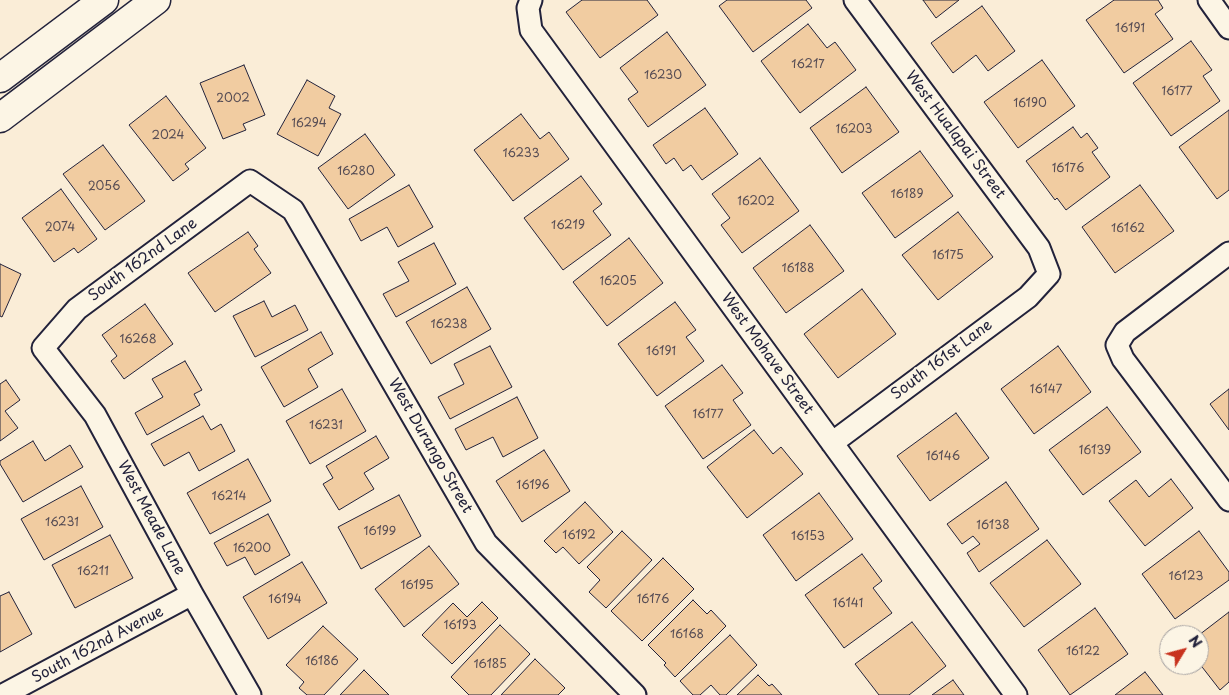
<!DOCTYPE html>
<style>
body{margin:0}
#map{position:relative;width:1229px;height:695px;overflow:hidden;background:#faedd7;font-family:"Playpen Sans",sans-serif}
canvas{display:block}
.north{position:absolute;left:1159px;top:625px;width:50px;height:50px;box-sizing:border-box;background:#fcf5e5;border:1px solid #a5a1a1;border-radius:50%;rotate:53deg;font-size:14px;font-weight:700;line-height:20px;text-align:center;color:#22223b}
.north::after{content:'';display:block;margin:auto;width:18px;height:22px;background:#c8321e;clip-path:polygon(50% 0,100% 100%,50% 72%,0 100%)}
</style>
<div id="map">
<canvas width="1229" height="695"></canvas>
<div class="north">N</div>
</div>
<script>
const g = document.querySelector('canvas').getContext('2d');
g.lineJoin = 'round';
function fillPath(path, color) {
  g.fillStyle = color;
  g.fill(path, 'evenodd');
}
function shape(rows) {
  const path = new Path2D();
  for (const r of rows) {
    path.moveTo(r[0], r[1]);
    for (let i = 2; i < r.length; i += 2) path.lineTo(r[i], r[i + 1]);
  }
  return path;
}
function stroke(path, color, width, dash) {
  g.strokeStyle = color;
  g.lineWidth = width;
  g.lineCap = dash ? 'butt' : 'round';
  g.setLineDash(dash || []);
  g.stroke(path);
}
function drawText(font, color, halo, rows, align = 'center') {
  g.font = font + ' "Playpen Sans",sans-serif';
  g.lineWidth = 4.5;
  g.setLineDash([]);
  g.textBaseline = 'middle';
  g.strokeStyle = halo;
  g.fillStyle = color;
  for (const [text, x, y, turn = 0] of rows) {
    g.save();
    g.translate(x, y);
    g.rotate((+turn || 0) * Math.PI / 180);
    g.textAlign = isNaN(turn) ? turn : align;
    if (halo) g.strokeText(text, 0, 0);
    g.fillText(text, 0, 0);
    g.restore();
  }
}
const building = shape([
 [582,0,647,0,658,15,600,58,566,12,582,0],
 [727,0,806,0,812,8,753,52,719,6,727,0],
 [923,0,959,0,936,18,923,0],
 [1114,0,1158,0,1163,8,1155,14,1173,39,1124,73,1086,20,1114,0],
 [982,6,1015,51,988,71,976,55,953,73,931,43,982,6],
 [808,24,827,48,835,42,856,70,800,113,761,61,808,24],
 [667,32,706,85,648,127,628,99,638,92,620,68,667,32],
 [1191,41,1212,70,1203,76,1220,101,1171,136,1133,83,1191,41],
 [1042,60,1075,106,1018,148,984,102,1042,60],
 [244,65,265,115,243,124,246,130,223,139,200,83,244,65],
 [307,80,335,96,329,108,341,114,318,156,277,134,307,80],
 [866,87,899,132,842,173,810,128,866,87],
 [166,96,206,148,185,164,189,169,173,181,129,125,166,96],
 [705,108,738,154,702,180,691,165,683,171,674,158,666,164,653,145,705,108],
 [1229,110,1229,190,1217,199,1179,147,1229,110],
 [521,114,540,139,549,132,569,159,513,201,474,150,521,114],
 [1073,127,1081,138,1087,133,1098,148,1092,152,1110,177,1066,210,1057,198,1055,200,1026,161,1073,127],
 [365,134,395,175,348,209,318,168,365,134],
 [103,145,145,201,105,230,63,174,103,145],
 [920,151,953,196,895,238,862,193,920,151],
 [760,158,799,211,742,253,721,225,730,218,712,194,760,158],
 [581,176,602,204,593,211,611,235,563,270,524,218,581,176],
 [409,185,433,227,398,247,387,227,361,241,349,219,409,185],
 [1140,185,1174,231,1115,273,1082,227,1140,185],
 [61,189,97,239,78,253,74,248,54,262,22,218,61,189],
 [958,212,993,257,938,300,902,255,958,212],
 [810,225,844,271,786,313,753,268,810,225],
 [248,232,258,246,254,249,271,273,215,312,188,273,248,232],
 [629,238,663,283,607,326,573,282,629,238],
 [434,243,456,284,396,317,383,294,409,281,398,262,434,243],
 [0,264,21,274,2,317,0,316,0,264],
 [467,287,491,329,431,364,406,322,467,287],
 [862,289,896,334,838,378,804,334,862,289],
 [264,301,272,317,295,305,308,330,255,357,233,316,264,301],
 [675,302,696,330,686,337,704,361,657,396,618,344,675,302],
 [145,304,173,344,124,379,111,361,117,356,102,335,145,304],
 [321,332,333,354,308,369,318,387,284,407,261,367,321,332],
 [490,346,512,387,450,419,438,397,464,384,454,364,490,346],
 [1058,346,1091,392,1034,434,1001,389,1058,346],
 [185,361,202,390,194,394,200,405,147,435,135,413,163,397,152,379,185,361],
 [722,365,743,393,733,400,751,425,703,459,665,406,722,365],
 [6,380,20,400,5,411,18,428,0,441,0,384,6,380],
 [342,389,366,431,310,464,286,421,342,389],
 [1229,389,1229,430,1210,404,1229,389],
 [517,397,538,438,503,457,493,437,466,450,455,429,517,397],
 [1107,407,1141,452,1083,495,1049,450,1107,407],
 [956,413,989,458,930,501,897,456,956,413],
 [203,416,211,430,221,424,235,451,199,471,189,452,164,466,151,444,203,416],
 [754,430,773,454,781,447,803,474,747,518,707,467,754,430],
 [376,436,389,458,364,473,374,489,339,510,323,484,333,478,326,466,376,436],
 [33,441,45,461,70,445,83,467,23,502,0,464,0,461,33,441],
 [544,450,570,491,522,522,496,481,544,450],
 [248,459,271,501,210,534,187,493,248,459],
 [1171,479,1193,508,1145,546,1109,501,1136,480,1149,497,1171,479],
 [1006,482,1039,529,979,572,967,553,980,544,973,536,962,544,947,524,1006,482],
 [81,486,103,527,44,560,21,519,81,486],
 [819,493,853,539,796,581,763,535,819,493],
 [399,495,421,536,361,569,338,527,399,495],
 [585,502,613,532,579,564,563,547,556,553,544,541,585,502],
 [268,514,290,555,255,575,245,557,227,566,214,543,268,514],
 [622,531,652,560,606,608,589,592,600,580,587,567,622,531],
 [1199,531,1229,572,1229,580,1175,619,1142,574,1199,531],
 [110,535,133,578,75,608,52,565,110,535],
 [1047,540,1081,584,1024,627,990,583,1047,540],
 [429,546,459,584,404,627,375,589,429,546],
 [862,554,882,581,873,588,892,613,844,648,805,595,862,554],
 [663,558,694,589,642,641,611,611,663,558],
 [302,562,327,603,268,639,243,597,302,562],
 [9,592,32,634,0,652,0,596,9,592],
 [693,600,707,614,711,610,726,626,675,677,664,665,666,663,648,645,693,600],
 [482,602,498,618,452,664,422,635,453,603,467,617,482,602],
 [1095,608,1128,654,1070,695,1038,650,1095,608],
 [1229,612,1229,682,1220,690,1199,663,1199,635,1229,612],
 [912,622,946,666,909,695,879,695,855,664,912,622],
 [500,625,530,654,491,695,469,695,451,677,500,625],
 [323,626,358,659,324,695,307,695,299,688,304,682,286,665,323,626],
 [730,635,757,665,726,695,720,695,711,685,700,695,693,695,680,681,730,635],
 [535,659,565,688,558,695,501,695,535,659],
 [364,670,389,695,340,695,364,670],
 [1145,672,1163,695,1115,695,1145,672],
 [758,675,769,686,772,684,782,695,737,695,758,675],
 [953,680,964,695,932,695,953,680]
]);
fillPath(building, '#f1cca1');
stroke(building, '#22223b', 1);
const minor = shape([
 [531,0,528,8,531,30,1016,695],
 [1209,0,1229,28],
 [1229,253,1125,332,1117,345,1123,359,1229,500],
 [832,443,1028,297,1049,274,1039,248,855,0],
 [3,695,192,594],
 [250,695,192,594,95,415,43,348,77,309,250,181,293,210,486,543,635,695]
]);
const secondary = shape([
 [0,78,104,0],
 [0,118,156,0]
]);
stroke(minor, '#22223b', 25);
stroke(secondary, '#22223b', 31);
stroke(minor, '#fcf5e5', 21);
stroke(secondary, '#fcf5e5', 28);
drawText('12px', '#564c54', null, [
 ["16191",1130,29],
 ["16217",808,65],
 ["16230",663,76],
 ["16177",1177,92],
 ["2002",233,99],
 ["16190",1030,104],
 ["16294",309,124],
 ["16203",854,130],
 ["2024",168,136],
 ["16233",521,154],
 ["16176",1068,169],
 ["16280",356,172],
 ["2056",104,187],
 ["16189",907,195],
 ["16202",756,202],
 ["16219",568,226],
 ["2074",60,228],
 ["16162",1128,229],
 ["16175",948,256],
 ["16188",798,269],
 ["16205",618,282],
 ["16238",449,325],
 ["16268",138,340],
 ["16191",661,352],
 ["16147",1046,390],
 ["16177",708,415],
 ["16231",326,426],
 ["16139",1095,451],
 ["16146",943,457],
 ["16196",533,486],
 ["16214",229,497],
 ["16231",62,523],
 ["16138",993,526],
 ["16199",380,532],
 ["16192",579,536],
 ["16153",808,537],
 ["16200",252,549],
 ["16211",93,572],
 ["16123",1186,577],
 ["16195",417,586],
 ["16194",285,600],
 ["16176",653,600],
 ["16141",848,604],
 ["16193",460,626],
 ["16168",687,635],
 ["16122",1083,652],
 ["16186",322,662],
 ["16185",490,665]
]);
drawText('15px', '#22223b', '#fcf5e5', [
 ["West Hualapai Street",955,135,53],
 ["South 162nd Lane",143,260,-36],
 ["West Mohave Street",767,354,54],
 ["South 161st Lane",942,360,-37],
 ["West Durango Street",430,446,60],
 ["West Meade Lane",151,518,62],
 ["South 162nd Avenue",98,645,-28]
]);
</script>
